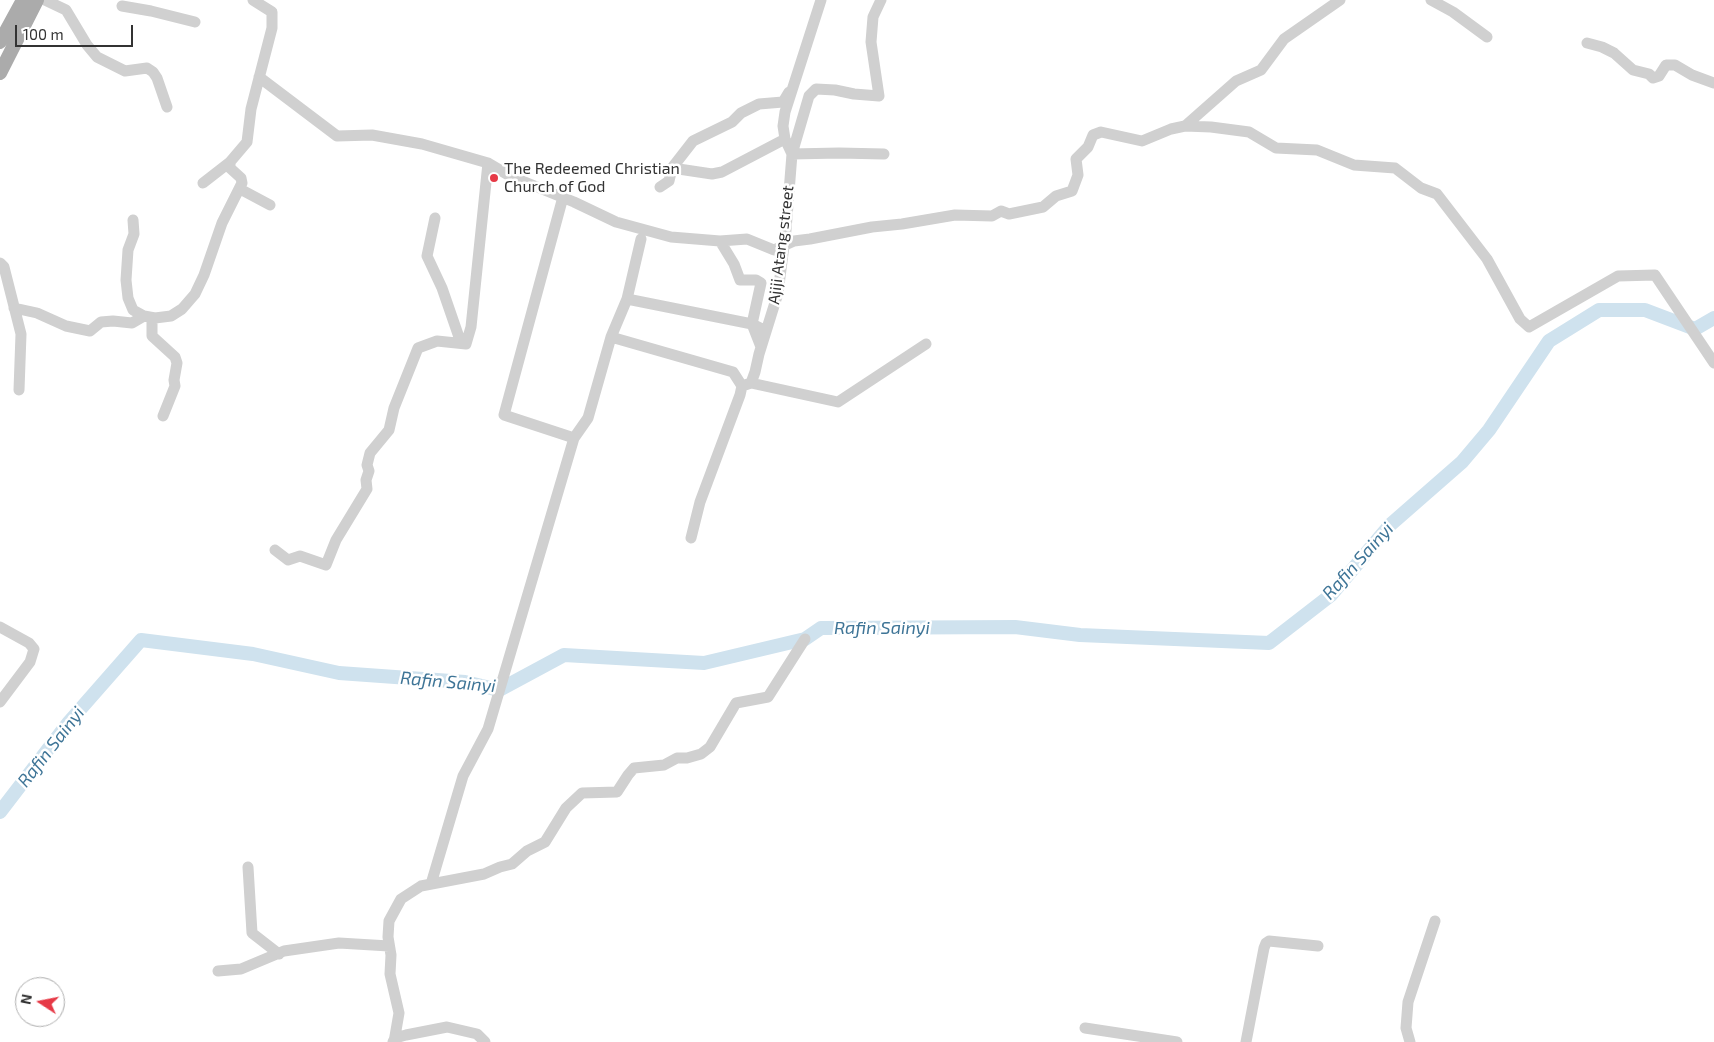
<!DOCTYPE html>
<style>
body{margin:0}
#map{position:relative;width:1714px;height:1042px;overflow:hidden;background:#fff;font-family:"Exo 2",sans-serif}
canvas{display:block}
.north{position:absolute;left:15px;top:977px;width:50px;height:50px;box-sizing:border-box;background:#fff;border:1px solid #adadad;border-radius:50%;rotate:281deg;font-size:14px;font-weight:700;line-height:20px;text-align:center;color:#333}
.north::after{content:'';display:block;margin:auto;width:18px;height:22px;background:#e63946;clip-path:polygon(50% 0,100% 100%,50% 72%,0 100%)}
.scale{position:absolute;left:15px;top:25px;width:118px;height:22px;box-sizing:border-box;border:2px solid #333;border-top:0;padding-left:6px;font-size:15px;line-height:18px;white-space:nowrap;color:#333;-webkit-text-stroke:4px #fff;paint-order:stroke}
</style>
<div id="map">
<canvas width="1714" height="1042"></canvas>
<div class="north">N</div>
<div class="scale">100 m</div>
</div>
<script>
const g = document.querySelector('canvas').getContext('2d');
g.lineJoin = 'round';
function shape(rows) {
  const path = new Path2D();
  for (const r of rows) {
    path.moveTo(r[0], r[1]);
    for (let i = 2; i < r.length; i += 2) path.lineTo(r[i], r[i + 1]);
  }
  return path;
}
function stroke(path, color, width, dash) {
  g.strokeStyle = color;
  g.lineWidth = width;
  g.lineCap = dash ? 'butt' : 'round';
  g.setLineDash(dash || []);
  g.stroke(path);
}
function drawText(font, color, halo, rows, align = 'center') {
  g.font = font + ' "Exo 2",sans-serif';
  g.lineWidth = 5;
  g.setLineDash([]);
  g.textBaseline = 'middle';
  g.strokeStyle = halo;
  g.fillStyle = color;
  for (const [text, x, y, turn = 0] of rows) {
    g.save();
    g.translate(x, y);
    g.rotate((+turn || 0) * Math.PI / 180);
    g.textAlign = isNaN(turn) ? turn : align;
    if (halo) g.strokeText(text, 0, 0);
    g.fillText(text, 0, 0);
    g.restore();
  }
}
stroke(shape([
 [0,812,69,722,141,640,253,654,339,673,465,682,499,690,564,655,704,663,805,639,821,628,1015,627,1080,635,1269,643,1331,595,1390,525,1462,462,1489,430,1549,341,1599,310,1645,310,1695,329,1714,318]
]), '#cfe2ee', 14);
stroke(shape([
 [45,0,66,10,87,45,97,57,125,71,147,68,153,72,157,78,167,107],
 [881,0,873,17,871,42,879,96,854,94,835,90,816,89,809,96,792,154,839,153,884,154],
 [1431,0,1453,12,1487,37],
 [122,6,151,11,195,22],
 [1587,43,1602,47,1614,53,1633,70,1649,74,1653,78,1659,76,1666,65,1675,65,1692,75,1714,83],
 [259,77,337,136,372,135,422,144,488,163,510,176,574,202,616,222,671,237,720,241,747,239,774,250,794,241,810,239,872,227,902,224,955,215,992,216,1001,211,1009,214,1043,207,1056,196,1072,191,1078,175,1076,159,1088,147,1093,135,1101,132,1142,141,1171,129,1185,126,1211,127,1249,132,1276,148,1317,150,1354,165,1395,168,1421,188,1437,194,1487,259,1520,319,1529,327,1618,276,1655,275,1714,363],
 [1185,126,1236,81,1261,70,1284,39,1340,0],
 [672,168,712,174,722,172,785,139],
 [203,183,230,162],
 [660,187,669,181,672,168,693,141,732,122,741,113,759,104,783,102,789,92],
 [240,189,270,205],
 [563,197,504,415,574,438],
 [435,218,427,256,442,288,461,343],
 [133,220,134,234,128,250,126,280,128,298,133,310,144,316],
 [720,241,734,264,740,280,756,280,761,283,752,324,761,347],
 [0,263,4,267,21,334,19,390],
 [627,299,752,324,766,331],
 [14,308,37,313,66,326,90,331,101,322,113,321,132,323,144,316,155,318,171,316,182,309,195,294,204,275,222,223,242,183,241,178,230,168,230,162,247,142,251,109,272,28,272,12,253,0],
 [152,318,152,336,175,357,177,363,174,380,175,386,163,416],
 [611,337,733,372,742,386],
 [751,383,838,402,926,344],
 [691,538,700,502,740,395,742,386,751,383,755,372,759,354,778,293,786,230,792,154,785,139,783,126,785,112,821,0],
 [275,550,288,560,300,556,326,565,336,540,367,489,366,480,369,471,367,465,370,453,389,430,394,408,418,348,437,341,466,344,471,327,488,163],
 [0,627,29,643,34,649,30,662,0,702],
 [248,867,252,933,279,954],
 [431,884,463,776,488,729,574,438,588,418,611,337,627,299,641,239],
 [218,971,241,969,284,951,339,943,389,946],
 [1085,1028,1177,1042],
 [393,1042,395,1038,406,1035,447,1027,477,1034,485,1042],
 [394,1042,399,1013,390,974,391,955,388,937,389,921,401,899,421,886,484,874,500,867,512,864,527,851,545,842,566,808,582,793,617,792,628,775,634,768,664,765,677,758,687,758,701,754,710,747,736,703,768,697,805,639],
 [1246,1042,1264,948,1266,943,1269,941,1318,946],
 [1410,1042,1406,1028,1408,1002,1435,921]
]), '#d0d0d0', 11);
stroke(shape([
 [0,42,23,0],
 [0,73,37,0]
]), '#ababab', 14);
for (const [x, y, r, color] of [
 [494,178,5,"#e63946"]
]) {
  const dot = new Path2D();
  dot.arc(x, y, r, 0, 2 * Math.PI);
  g.fillStyle = color;
  g.fill(dot);
  stroke(dot, '#fff', 2);
}
drawText('16px', '#333', '#fff', [
 ["The Redeemed Christian",504,169],
 ["Church of God",504,187]
], 'left');
drawText('16px', '#333', '#fff', [
 ["Ajiji Atang street",781,245,-83]
]);
drawText('italic 18px', '#3f7597', '#fff', [
 ["Rafin Sainyi",1358,561,-48],
 ["Rafin Sainyi",882,628],
 ["Rafin Sainyi",448,682,5],
 ["Rafin Sainyi",51,747,-52]
]);
</script>
